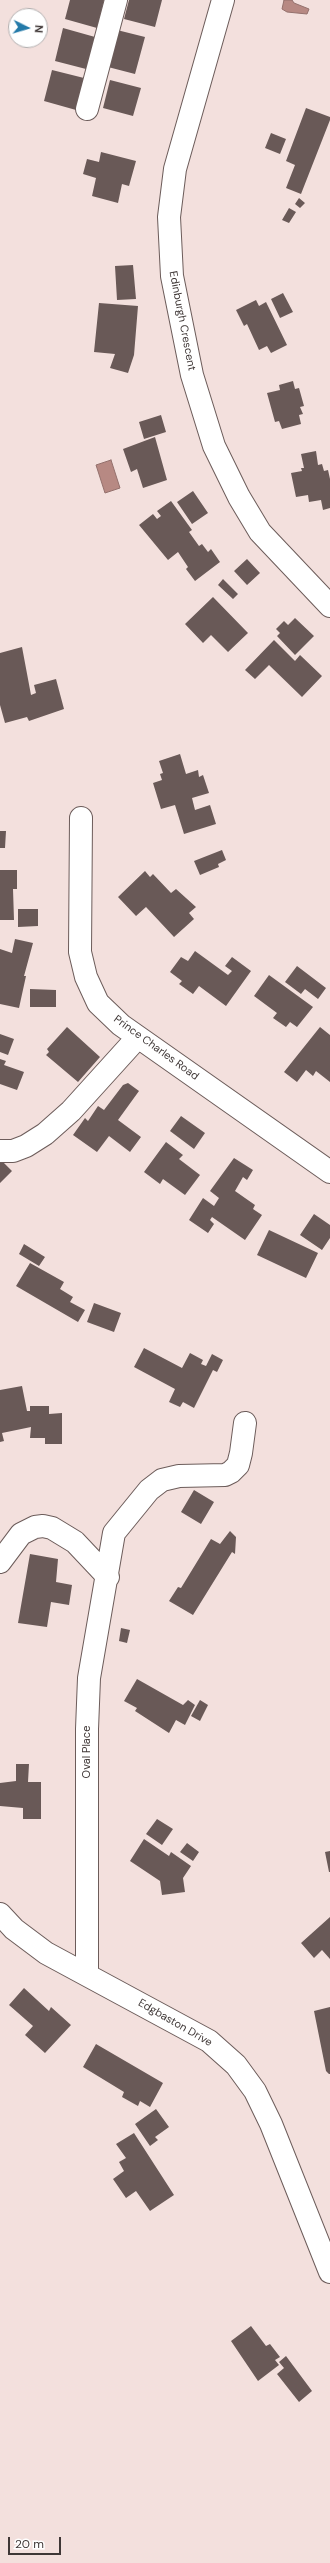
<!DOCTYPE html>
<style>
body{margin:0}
#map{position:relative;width:330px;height:2563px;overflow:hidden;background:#f3e0dd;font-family:"DM Sans",sans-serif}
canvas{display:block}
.north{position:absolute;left:8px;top:8px;width:40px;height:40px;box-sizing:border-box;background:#fff;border:1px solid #b2afaf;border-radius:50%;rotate:95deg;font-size:11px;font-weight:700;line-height:16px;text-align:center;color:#3f3736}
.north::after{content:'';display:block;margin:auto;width:14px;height:18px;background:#247aa9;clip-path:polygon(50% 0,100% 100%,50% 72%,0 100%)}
.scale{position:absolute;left:8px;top:2537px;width:53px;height:18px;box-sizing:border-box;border:2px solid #3f3736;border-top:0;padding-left:5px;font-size:12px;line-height:14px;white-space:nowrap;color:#3f3736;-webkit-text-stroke:3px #fff;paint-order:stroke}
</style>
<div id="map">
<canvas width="330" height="2563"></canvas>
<div class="north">N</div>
<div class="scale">20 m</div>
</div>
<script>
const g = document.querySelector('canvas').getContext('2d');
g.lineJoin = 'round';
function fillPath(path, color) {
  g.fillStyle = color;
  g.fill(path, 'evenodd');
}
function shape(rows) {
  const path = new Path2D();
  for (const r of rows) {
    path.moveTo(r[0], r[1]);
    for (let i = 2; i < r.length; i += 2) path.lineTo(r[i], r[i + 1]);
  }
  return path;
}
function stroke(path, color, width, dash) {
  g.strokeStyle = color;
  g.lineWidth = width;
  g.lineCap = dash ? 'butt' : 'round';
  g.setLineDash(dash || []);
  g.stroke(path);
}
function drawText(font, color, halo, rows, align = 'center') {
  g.font = font + ' "DM Sans",sans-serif';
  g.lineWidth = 4;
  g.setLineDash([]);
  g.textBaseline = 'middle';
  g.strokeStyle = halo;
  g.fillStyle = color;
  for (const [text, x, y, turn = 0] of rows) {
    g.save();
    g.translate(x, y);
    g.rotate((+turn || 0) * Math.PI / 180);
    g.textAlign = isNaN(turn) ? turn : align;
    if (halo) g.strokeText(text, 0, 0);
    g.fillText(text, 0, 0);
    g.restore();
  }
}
const water = shape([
 [284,0,292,0,294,3,309,9,307,14,287,12,282,9,284,0],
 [111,460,120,488,105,493,96,465,111,460]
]);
fillPath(water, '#b78983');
stroke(water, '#93706c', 1);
fillPath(shape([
 [70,0,104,0,97,28,65,19],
 [129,0,162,0,155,27,124,19],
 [63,28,95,37,86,69,55,61],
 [117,30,145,37,135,74,108,67],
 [52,70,84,78,76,110,44,101],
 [110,80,141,88,133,116,103,108],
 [306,108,330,117,330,120,301,194,286,188,295,165,286,161],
 [271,133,286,139,280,154,265,148],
 [101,152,136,161,129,186,122,184,118,203,92,196,96,178,83,174,87,159,99,162],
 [299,198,305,203,300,208,295,204],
 [289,208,296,212,289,223,282,220],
 [133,265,136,299,117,300,115,266],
 [283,293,293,312,280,318,271,299],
 [256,300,259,306,266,302,287,345,271,353,267,346,259,350,247,324,244,326,236,310],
 [99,303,138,306,134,355,128,373,110,368,115,354,94,352],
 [293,381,295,389,299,388,304,406,300,407,303,414,299,415,301,424,282,429,279,421,275,422,267,393,280,390,279,385],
 [161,415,166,432,144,439,139,422],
 [155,437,167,480,143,488,137,469,131,472,123,449],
 [316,451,318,465,322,464,324,471,328,470,330,479,330,508,323,510,321,500,309,502,308,495,296,497,291,473,302,471,301,468,304,468,301,454],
 [193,491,208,513,192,524,177,502],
 [171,501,192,530,189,532,199,546,202,544,208,552,211,549,220,562,195,581,186,569,188,567,178,552,168,560,139,525,153,514,157,519,161,516,157,511],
 [247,559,260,573,247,585,234,571],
 [223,579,238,594,233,599,218,585],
 [213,597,248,633,228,652,211,635,203,643,185,624],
 [295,618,314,636,295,655,277,636,280,633,276,629,284,621,288,625],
 [274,640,295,661,300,655,322,676,302,697,269,665,255,679,245,670],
 [22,647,31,695,36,693,34,685,56,679,64,709,29,721,27,717,5,723,0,705,0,653],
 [180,754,186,774,198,770,199,777,203,775,209,793,192,798,195,810,210,805,216,824,184,834,175,805,161,809,153,783,162,780,160,774,163,773,159,761],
 [0,831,6,831,5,848,0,848],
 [222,850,226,860,218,864,219,867,200,875,194,861],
 [0,870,17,870,17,889,13,889,14,920,0,920],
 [145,871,150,877,153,874,171,893,176,889,196,907,189,913,194,919,174,937,146,907,136,916,118,897],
 [18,909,38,909,38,926,18,927],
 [15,939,33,943,24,976,26,976,19,1008,0,1004,0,949,12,953],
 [195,951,228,975,232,971,225,966,232,957,251,971,226,1006,199,986,193,994,179,984,182,981,170,972,181,957,188,961],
 [297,966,326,988,318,999,305,989,301,994,285,982],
 [269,975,313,1007,297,1027,290,1022,286,1027,273,1018,277,1013,254,996],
 [30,989,56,990,56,1007,30,1007],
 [67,1027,100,1057,78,1082,46,1055,49,1052,47,1049],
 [320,1027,330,1035,330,1082,316,1071,313,1076,306,1070,297,1082,284,1072],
 [0,1034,14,1039,8,1055,0,1052],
 [0,1059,6,1061,4,1065,24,1072,17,1090,0,1084],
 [128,1083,139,1091,118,1120,141,1137,130,1152,109,1136,97,1152,73,1135,85,1118,88,1121,98,1106,104,1110,123,1085],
 [181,1116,205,1133,194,1149,170,1131],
 [166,1142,183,1155,179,1159,200,1175,185,1195,163,1179,160,1184,144,1172],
 [234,1158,253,1170,247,1180,243,1177,235,1191,255,1205,253,1209,262,1215,245,1240,212,1217,210,1220,214,1224,208,1233,189,1220,203,1198,214,1206,219,1198,210,1191],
 [0,1159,12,1171,0,1183],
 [314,1214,330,1225,330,1238,322,1250,300,1235],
 [269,1230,318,1253,306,1278,257,1255],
 [24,1244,45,1257,39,1266,19,1254],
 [30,1263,64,1282,60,1289,73,1297,70,1302,85,1310,78,1322,16,1286],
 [94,1303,121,1313,114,1332,87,1322],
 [144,1348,182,1368,190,1353,203,1360,201,1364,206,1366,212,1354,223,1360,217,1372,213,1370,194,1408,183,1402,180,1407,169,1402,175,1389,134,1367],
 [22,1386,27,1411,30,1411,30,1406,49,1406,49,1414,62,1413,62,1444,45,1444,45,1438,30,1438,31,1427,2,1433,4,1441,0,1442,0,1390],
 [194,1490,214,1502,201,1524,181,1512],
 [230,1531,236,1537,235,1554,232,1552,193,1615,169,1601,178,1587,181,1588,211,1539,220,1544],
 [30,1554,58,1559,56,1582,72,1585,69,1605,51,1602,47,1627,18,1623],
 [121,1628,130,1630,127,1643,119,1641],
 [137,1679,183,1705,188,1700,195,1705,185,1725,176,1720,169,1733,135,1711,137,1708,124,1701],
 [200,1700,208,1705,200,1721,191,1716],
 [16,1764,29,1764,28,1782,41,1782,41,1819,23,1819,23,1808,0,1806,0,1783,16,1781],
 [157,1819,173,1829,162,1845,146,1834],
 [144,1839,169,1856,171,1852,191,1866,183,1878,185,1892,162,1895,160,1881,130,1861],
 [187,1843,199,1852,193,1861,180,1852],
 [330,1851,330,1872,329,1872,325,1852],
 [330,1917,330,1959,322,1950,314,1958,301,1943],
 [24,1988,49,2011,51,2007,71,2025,45,2053,25,2035,33,2026,9,2005],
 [330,2007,330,2074,329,2074,326,2071,314,2011],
 [96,2044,163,2083,150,2107,140,2101,138,2106,122,2097,124,2092,83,2067],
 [156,2109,169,2127,155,2137,158,2140,150,2146,135,2124],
 [134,2133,174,2195,150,2211,136,2191,126,2198,113,2179,124,2171,119,2162,126,2158,116,2144],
 [251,2326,266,2346,270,2344,280,2357,275,2360,279,2365,258,2381,231,2341],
 [286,2356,312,2391,299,2402,277,2374,284,2368,279,2362]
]), '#695957');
const minor = shape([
 [223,0,175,169,169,217,172,276,192,375,214,446,239,497,260,532,330,606],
 [87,109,116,0],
 [81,818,80,952,86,977,98,1003,121,1025,330,1172],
 [0,1151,13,1151,26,1146,45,1134,71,1111,138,1037],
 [0,1562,21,1534,35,1527,43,1526,52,1528,75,1542,108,1577],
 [0,1914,14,1929,46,1953,209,2041,236,2065,255,2091,271,2124,330,2272],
 [87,1974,87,1729,89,1678,114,1533,149,1490,162,1480,179,1476,225,1475,231,1472,238,1465,241,1453,245,1423]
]);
stroke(minor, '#6c5c5a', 24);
stroke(minor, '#fff', 22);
drawText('11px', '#3f3736', '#fff', [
 ["Edinburgh Crescent",182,321,79],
 ["Prince Charles Road",156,1048,36],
 ["Oval Place",87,1752,-90],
 ["Edgbaston Drive",175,2023,30]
]);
</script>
